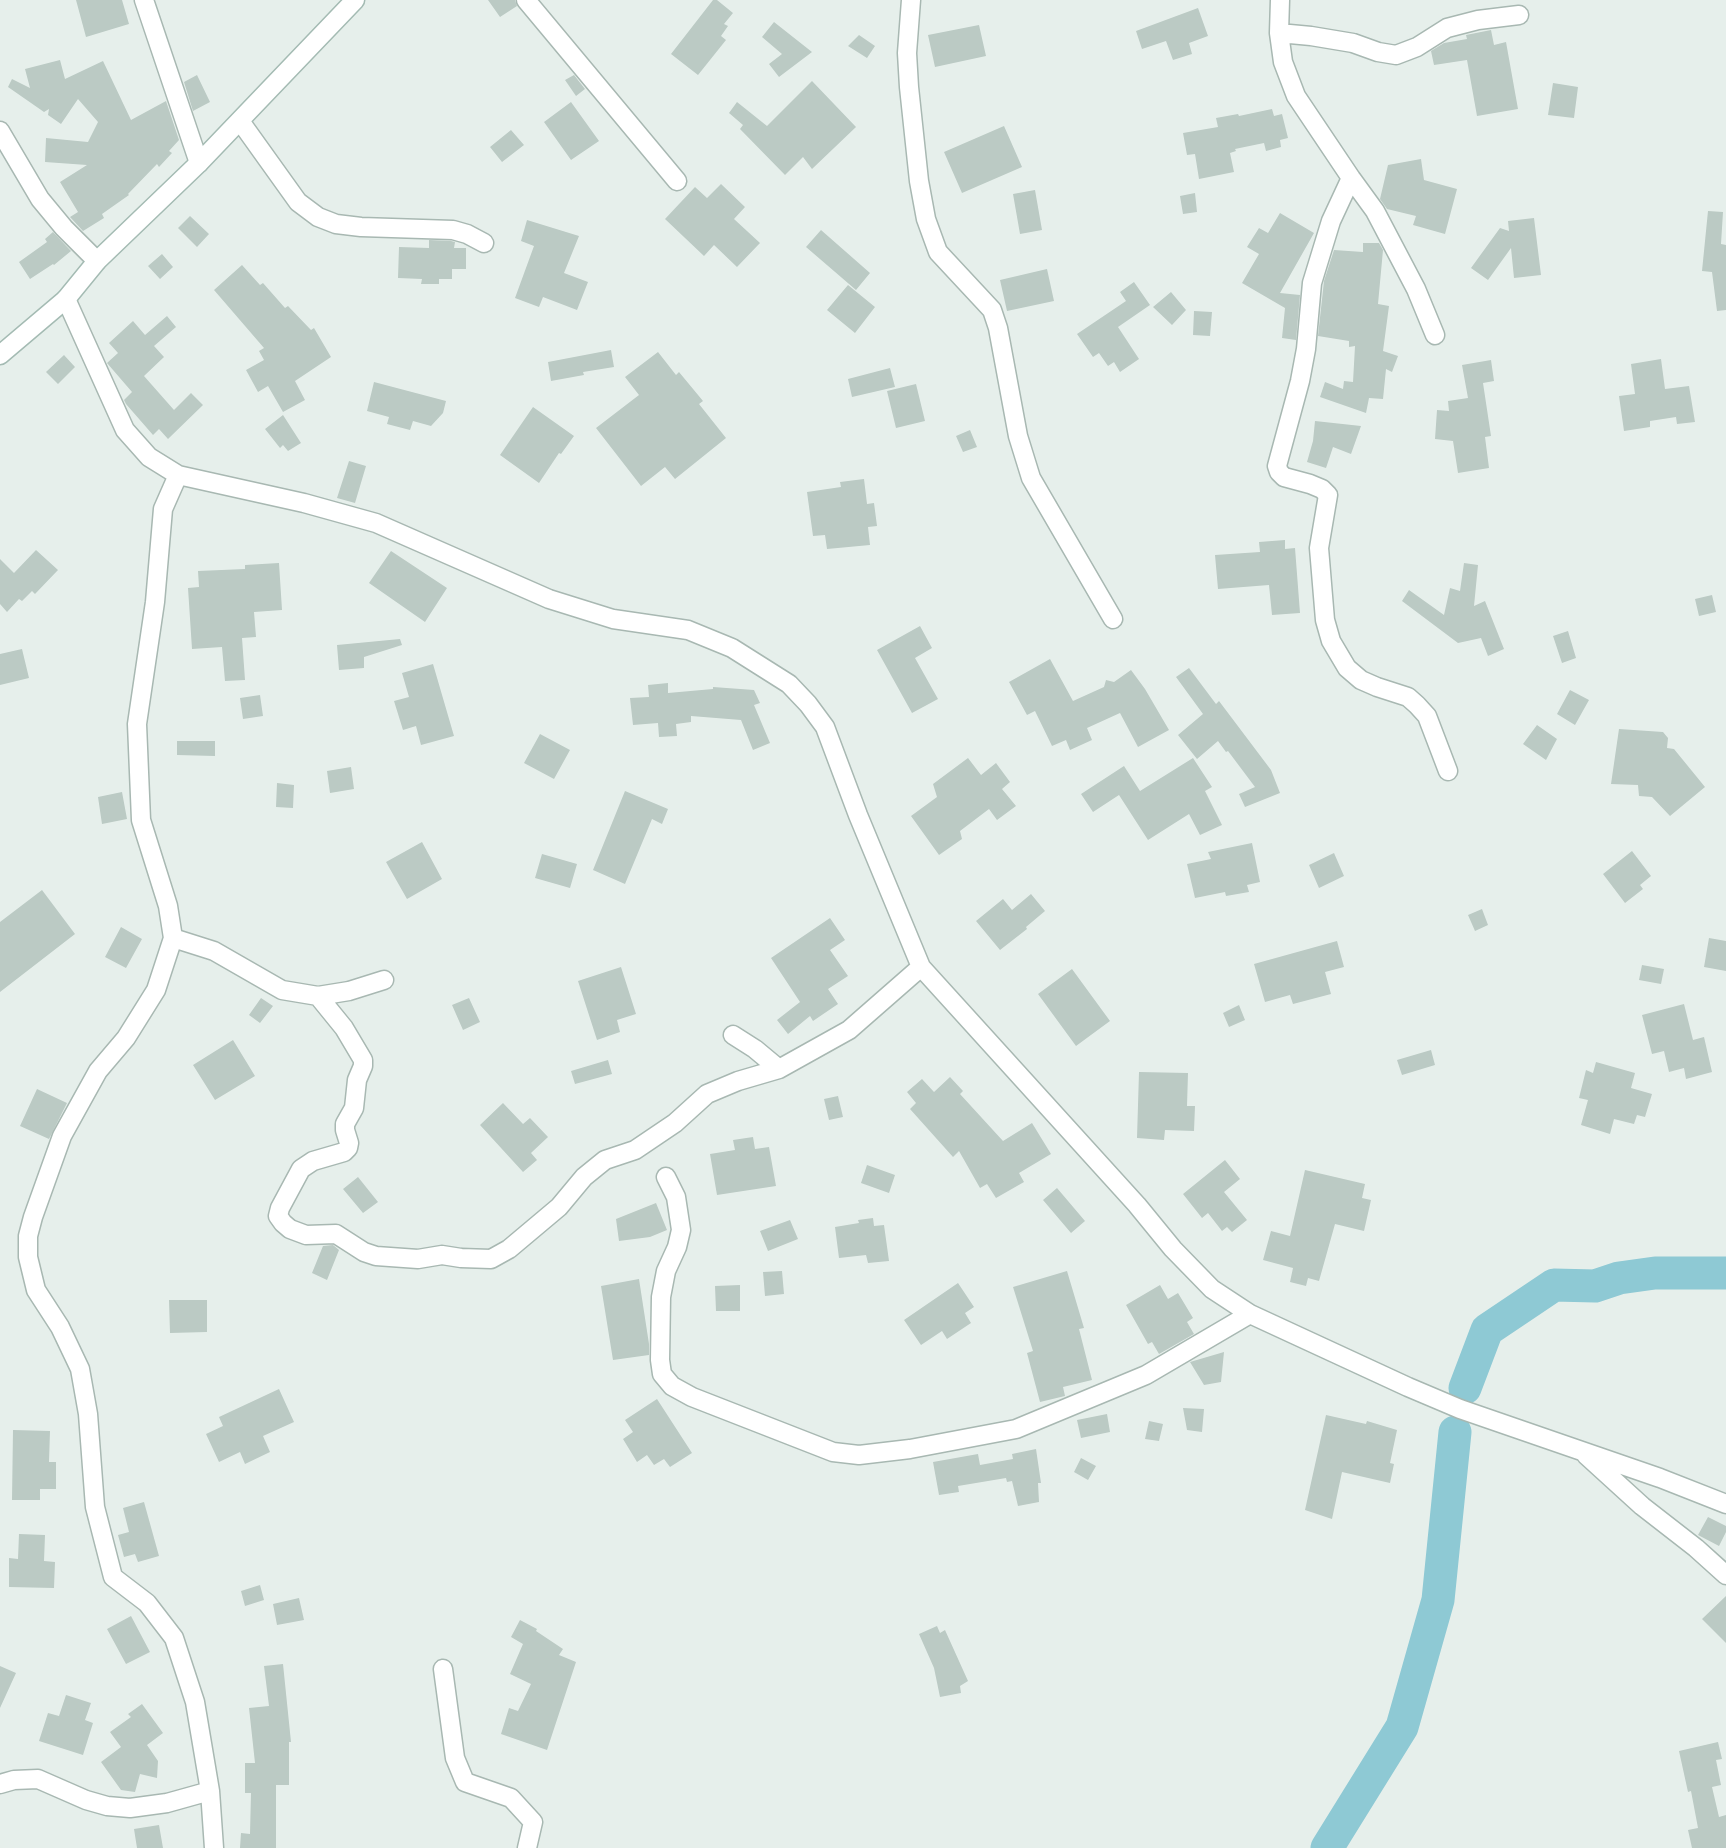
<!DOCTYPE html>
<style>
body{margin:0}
canvas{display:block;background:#e6efeb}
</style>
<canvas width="1726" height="1848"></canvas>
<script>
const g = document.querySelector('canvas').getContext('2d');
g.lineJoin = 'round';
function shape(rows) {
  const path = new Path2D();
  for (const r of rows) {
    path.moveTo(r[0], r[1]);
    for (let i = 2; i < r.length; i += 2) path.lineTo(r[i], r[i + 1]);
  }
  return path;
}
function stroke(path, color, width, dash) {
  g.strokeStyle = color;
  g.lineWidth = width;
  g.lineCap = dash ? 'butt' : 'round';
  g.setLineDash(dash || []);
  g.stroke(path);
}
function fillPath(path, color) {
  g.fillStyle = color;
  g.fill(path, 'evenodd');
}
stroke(shape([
 [1465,1388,1487,1330,1554,1285,1595,1286,1619,1278,1655,1273,1726,1273],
 [1327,1848,1402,1727,1438,1600,1455,1432]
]), '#8ec9d4', 33);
fillPath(shape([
 [76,0,122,0,129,24,86,37],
 [488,0,515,0,517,6,500,17],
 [713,0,717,0,733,13,724,24,728,26,721,36,726,40,698,75,671,54],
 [1198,8,1208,36,1189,43,1192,54,1173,60,1166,41,1142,49,1136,31],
 [774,22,812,52,779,77,769,64,782,54,762,37],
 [979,25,986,56,935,67,928,35],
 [1491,30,1494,45,1506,42,1518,109,1477,116,1467,60,1434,65,1431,51,1444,43,1467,39,1466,35],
 [859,35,875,46,867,58,848,46],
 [60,60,65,79,103,61,131,120,166,101,179,140,169,151,172,153,159,167,157,164,128,194,129,195,102,214,104,218,83,231,70,217,78,212,60,182,87,165,45,162,46,138,88,142,98,122,78,99,61,124,48,115,49,109,44,112,8,87,12,79,30,88,25,69],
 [197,75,210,102,193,111,184,82],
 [574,75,585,89,576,96,565,80],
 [812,81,856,127,812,169,803,157,785,175,740,129,743,125,729,113,737,102,767,126],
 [1553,83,1578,87,1574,118,1548,115],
 [571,102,599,141,571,160,544,122],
 [1272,109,1274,116,1282,114,1288,138,1280,140,1281,147,1266,151,1264,143,1235,149,1236,151,1230,153,1234,172,1199,179,1195,154,1187,155,1183,133,1218,127,1216,118,1238,114,1239,116],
 [1004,126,1022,167,962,193,944,152],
 [511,130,524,145,502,162,490,147],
 [1421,159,1424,180,1457,189,1445,234,1413,225,1416,216,1387,209,1380,199,1388,165],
 [721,184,745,207,734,219,760,243,737,267,714,245,704,256,665,219,695,187,707,198],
 [1035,190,1042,230,1020,234,1013,194],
 [1195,193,1197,212,1183,214,1180,196],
 [1708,211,1723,212,1721,244,1726,245,1726,310,1717,311,1712,272,1702,271],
 [1280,213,1314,233,1280,293,1300,295,1296,340,1282,338,1285,308,1242,283,1259,254,1247,247,1259,228,1268,233],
 [190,216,209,234,197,247,178,228],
 [1534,218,1541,275,1514,278,1511,248,1488,280,1471,268,1500,228,1509,231,1508,221],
 [527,220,579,236,564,273,588,282,577,310,543,297,539,307,515,298,534,246,521,241],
 [821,230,870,273,856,290,806,247],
 [53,232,71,251,54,265,53,264,30,279,19,262,47,242,45,239],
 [429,240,451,241,455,242,454,248,466,248,466,269,452,269,452,279,439,279,439,284,421,284,422,279,398,278,399,247,429,248],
 [1363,243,1379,243,1383,250,1378,304,1389,306,1383,351,1398,356,1392,372,1386,369,1383,399,1369,398,1366,413,1320,397,1325,382,1343,389,1344,381,1353,382,1355,346,1349,347,1349,341,1318,336,1324,281,1334,250,1363,252],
 [162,254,173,267,160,279,148,266],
 [242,265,260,285,263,283,285,308,288,306,311,330,314,328,331,357,295,381,305,400,283,412,268,386,258,392,246,370,264,360,259,351,264,348,214,290],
 [1047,269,1054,301,1007,311,1000,280],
 [1134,282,1150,305,1118,327,1139,359,1120,372,1114,362,1108,366,1099,353,1093,357,1077,334,1126,301,1120,292],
 [848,285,875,307,855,333,827,310],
 [1171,292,1186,310,1172,325,1153,307],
 [1194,311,1212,312,1210,336,1193,335],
 [167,316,176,327,154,346,164,357,144,376,174,410,191,393,203,405,168,439,159,429,153,435,126,404,124,400,132,392,107,363,118,353,109,343,133,321,145,335],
 [611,350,614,367,583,372,584,375,551,381,548,362],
 [658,352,676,375,679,372,703,401,699,404,726,438,675,479,665,467,641,486,596,428,639,395,625,377],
 [64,355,75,367,58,384,46,372],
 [1661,359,1665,389,1689,386,1695,422,1677,424,1676,417,1650,421,1650,427,1624,431,1619,396,1635,394,1631,364],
 [1491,360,1494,381,1483,383,1491,436,1485,437,1489,468,1458,473,1453,441,1435,439,1437,410,1449,411,1448,401,1468,398,1462,365],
 [890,368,895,387,852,397,848,379],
 [374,382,446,401,443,413,431,426,413,421,410,430,387,424,389,417,367,411],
 [916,384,925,421,896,428,887,391],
 [533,407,574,436,561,454,559,453,539,483,500,455],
 [283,415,301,443,288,451,283,445,280,448,265,429],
 [1315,421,1361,426,1351,454,1333,447,1326,468,1307,462,1313,441],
 [970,430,977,447,963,452,956,436],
 [349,461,366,466,355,503,337,498],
 [864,479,867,504,874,503,877,526,868,527,870,545,827,549,825,535,813,536,807,492,841,487,840,482],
 [1285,540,1285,549,1295,548,1300,613,1272,615,1269,585,1218,589,1215,555,1260,552,1259,542],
 [36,550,58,570,35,594,32,591,22,601,19,599,7,612,0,604,0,559,14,573],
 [391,551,447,588,425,622,369,583],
 [279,563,282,610,254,612,256,637,242,638,245,680,225,681,222,647,192,649,188,588,199,587,198,571,245,569,245,565],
 [1464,563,1478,565,1474,606,1485,601,1504,649,1488,656,1481,638,1458,643,1402,601,1409,590,1444,615,1450,588,1460,591],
 [1712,595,1716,612,1699,616,1695,599],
 [920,626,932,648,915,658,938,699,912,713,877,650],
 [1568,631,1576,658,1562,663,1553,636],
 [400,639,402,645,364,657,364,668,339,670,337,645],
 [22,649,29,678,0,685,0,654],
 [1050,659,1073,701,1104,687,1106,680,1114,682,1131,670,1145,689,1169,730,1138,747,1120,713,1087,728,1092,740,1070,750,1066,740,1052,746,1035,711,1027,715,1009,682],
 [433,664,454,736,421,745,416,726,403,730,394,701,409,697,402,673],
 [1189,668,1216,704,1219,701,1271,770,1280,793,1245,807,1239,794,1255,787,1228,751,1226,752,1218,741,1197,759,1178,735,1203,714,1176,677],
 [668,683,668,693,713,689,713,687,754,690,760,703,754,705,770,743,753,750,741,720,691,716,691,722,676,724,677,736,659,737,658,723,633,725,630,698,649,697,648,685],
 [1570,690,1589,700,1575,725,1557,714],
 [260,695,263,716,243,719,240,698],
 [1537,725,1557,739,1546,760,1523,744],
 [1619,729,1663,732,1668,738,1667,748,1674,749,1705,787,1670,816,1652,797,1639,796,1638,785,1611,784],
 [540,734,570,750,554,779,524,763],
 [177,741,215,741,215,756,177,755],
 [968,758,981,775,996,763,1010,782,1002,789,1016,806,997,820,989,809,960,831,962,839,939,855,911,816,937,797,933,784],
 [1193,758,1212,787,1205,791,1222,825,1200,835,1189,814,1148,840,1119,795,1093,812,1081,794,1124,766,1140,791],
 [351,767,354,789,330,793,327,771],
 [277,783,294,785,293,808,276,807],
 [625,791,668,809,662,824,652,819,625,884,593,870],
 [122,792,127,819,102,824,98,797],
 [422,842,442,879,407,899,386,862],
 [1252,843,1260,882,1247,885,1249,892,1226,896,1225,892,1195,898,1187,864,1211,859,1208,852],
 [1632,851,1651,876,1640,885,1643,889,1625,903,1603,874],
 [1334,853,1344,876,1319,888,1309,865],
 [542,854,577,864,570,888,535,878],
 [42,890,75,934,0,992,0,922],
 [1031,894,1045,911,1026,927,1027,929,1000,950,976,921,1003,899,1012,910],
 [1482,909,1488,925,1475,931,1468,915],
 [830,918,845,940,830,950,848,976,828,989,838,1004,813,1021,810,1016,788,1034,777,1020,800,1002,771,958],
 [121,927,142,939,126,968,105,957],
 [1709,938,1726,941,1726,971,1704,967],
 [1337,941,1344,967,1325,972,1331,994,1293,1004,1290,995,1265,1002,1254,964],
 [1642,965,1664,969,1661,984,1639,980],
 [621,967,636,1014,617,1020,620,1032,597,1040,578,981],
 [1072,969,1110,1021,1076,1046,1038,994],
 [261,998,273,1006,260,1023,249,1015],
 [469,998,480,1022,463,1030,452,1005],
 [1684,1004,1693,1040,1704,1037,1712,1072,1686,1079,1684,1068,1669,1072,1664,1051,1652,1054,1642,1015],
 [1239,1005,1245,1020,1229,1027,1223,1013],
 [233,1040,255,1076,215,1100,193,1065],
 [1431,1050,1435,1065,1402,1075,1397,1060],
 [608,1060,612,1074,575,1084,571,1071],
 [1596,1062,1635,1073,1631,1088,1652,1094,1645,1117,1637,1115,1634,1124,1614,1119,1610,1134,1581,1125,1588,1100,1579,1098,1586,1070,1593,1073],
 [1139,1072,1188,1073,1187,1106,1195,1106,1194,1131,1165,1130,1164,1140,1137,1138],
 [950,1077,963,1091,960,1094,1003,1141,1032,1123,1051,1154,1019,1173,1024,1182,996,1198,987,1184,980,1188,959,1151,953,1157,910,1109,916,1103,907,1092,922,1079,934,1092],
 [37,1089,67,1103,49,1139,20,1126],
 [838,1096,843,1117,829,1120,824,1099],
 [503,1103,523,1124,530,1118,548,1137,531,1153,537,1160,523,1172,480,1125],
 [753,1137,755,1149,769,1147,776,1186,717,1195,710,1154,735,1150,733,1140],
 [1225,1160,1240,1179,1224,1192,1247,1220,1232,1232,1227,1227,1222,1231,1208,1213,1202,1218,1183,1194],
 [867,1165,895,1175,889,1193,861,1183],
 [1305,1170,1365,1184,1362,1198,1371,1200,1364,1231,1335,1224,1319,1281,1308,1278,1306,1286,1290,1282,1293,1268,1263,1260,1271,1231,1290,1236],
 [358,1177,378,1202,363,1213,343,1189],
 [1057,1188,1085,1221,1071,1233,1043,1200],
 [656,1203,667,1230,650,1237,619,1241,616,1219],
 [873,1218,874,1226,884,1225,889,1261,868,1263,866,1255,839,1258,835,1227,859,1223,858,1220],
 [790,1220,798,1239,768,1251,760,1231],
 [333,1245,339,1250,327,1280,312,1273,323,1246],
 [782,1271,784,1294,765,1296,763,1272],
 [1067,1271,1084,1328,1079,1329,1092,1380,1063,1387,1065,1396,1040,1402,1027,1353,1033,1351,1013,1287],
 [639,1279,649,1344,649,1355,613,1360,601,1286],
 [958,1283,974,1307,965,1313,971,1323,947,1339,942,1331,921,1345,904,1320],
 [740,1285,740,1311,716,1311,715,1286],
 [1160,1285,1168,1299,1178,1293,1193,1318,1187,1322,1194,1334,1159,1354,1152,1342,1148,1344,1126,1305],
 [169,1300,207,1300,207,1332,170,1333],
 [1224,1352,1221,1382,1204,1385,1190,1362],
 [279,1389,294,1422,263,1436,270,1452,245,1464,240,1452,219,1462,206,1434,223,1426,219,1417],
 [657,1399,692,1453,670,1467,664,1459,654,1465,647,1455,637,1462,623,1439,633,1432,625,1420],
 [1183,1408,1204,1409,1202,1432,1187,1430],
 [1107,1414,1110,1432,1081,1438,1077,1420],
 [1326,1415,1366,1424,1367,1421,1397,1430,1390,1463,1394,1464,1390,1483,1342,1472,1332,1519,1305,1510],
 [1149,1421,1163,1424,1159,1441,1145,1439],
 [13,1430,50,1431,49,1462,56,1462,56,1489,40,1489,40,1500,12,1500],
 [1036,1449,1041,1483,1038,1483,1039,1502,1018,1506,1012,1481,1007,1482,1006,1478,958,1486,959,1492,939,1495,933,1462,978,1454,980,1465,1013,1459,1012,1454],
 [1081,1458,1096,1466,1088,1480,1074,1472],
 [144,1502,159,1556,138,1562,135,1554,124,1557,118,1535,129,1532,123,1508],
 [1708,1517,1726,1526,1726,1532,1719,1546,1698,1535],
 [19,1534,45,1535,44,1561,55,1562,54,1588,9,1587,9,1558,18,1559],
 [260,1585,264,1600,245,1606,241,1591],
 [1726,1596,1726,1643,1702,1619],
 [299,1598,304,1620,277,1625,273,1604],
 [131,1616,150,1652,126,1664,107,1629],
 [520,1620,537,1629,536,1631,563,1649,559,1655,576,1662,547,1750,501,1734,509,1708,518,1711,531,1684,510,1674,523,1644,511,1637],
 [937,1626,940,1633,945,1630,968,1681,960,1686,961,1693,940,1697,934,1668,919,1634],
 [283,1664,291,1742,289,1742,289,1785,276,1785,276,1848,240,1848,241,1833,250,1834,251,1793,245,1793,245,1763,255,1763,249,1708,269,1706,264,1666],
 [0,1666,16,1673,0,1708],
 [66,1695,91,1703,85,1720,93,1723,83,1755,39,1741,48,1713,59,1716],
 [142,1704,163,1733,147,1745,158,1761,157,1778,140,1774,135,1792,121,1790,101,1762,121,1747,110,1732,131,1717,128,1714],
 [1718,1742,1722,1759,1716,1760,1721,1785,1712,1787,1719,1817,1726,1815,1726,1848,1692,1848,1688,1830,1698,1828,1691,1791,1688,1792,1679,1751],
 [159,1825,163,1848,137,1848,134,1829]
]), '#bbcac4');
const minor = shape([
 [144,0,199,163],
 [526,0,677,181],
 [911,0,907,53,909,87,919,181,926,219,938,252,992,310,998,328,1018,436,1031,478,1113,619],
 [1280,0,1279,33,1283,62,1296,96,1351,178,1375,211,1416,289,1435,335],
 [1279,33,1311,36,1353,43,1378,52,1396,55,1417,47,1447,28,1478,20,1519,15],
 [240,121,298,202,318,217,336,224,361,227,453,230,467,234,484,243],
 [0,131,40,199,64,228,97,261],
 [1351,178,1331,221,1312,283,1306,349,1300,381,1277,466,1279,472,1284,477,1310,484,1322,489,1328,495,1319,548,1325,620,1331,641,1347,668,1361,680,1377,687,1408,697,1417,705,1427,716,1448,771],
 [66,299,125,430,149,457,178,475,304,503,376,523,549,599,613,619,688,630,732,648,789,684,808,704,825,727,858,815,921,967,1137,1205,1173,1249,1212,1289,1250,1314,1408,1387,1460,1409,1660,1478,1726,1504],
 [178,475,163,509,155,602,137,724,141,820,168,906,173,938,156,990,126,1038,98,1071,62,1136,33,1217,28,1236,28,1257,36,1290,60,1327,80,1369,88,1414,95,1507,113,1577,147,1603,174,1638,195,1702,210,1791,214,1848],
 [173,938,214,951,282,990,318,996,349,991,384,980],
 [318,996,344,1028,363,1060,363,1066,357,1080,354,1108,345,1124,345,1130,349,1143,348,1148,344,1152,313,1161,301,1169,280,1208,278,1216,283,1223,290,1229,306,1235,336,1234,364,1252,376,1256,418,1259,442,1255,461,1258,491,1259,509,1249,559,1207,584,1177,605,1160,635,1150,675,1123,707,1094,738,1081,779,1069,849,1030,921,967],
 [733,1035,755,1049,779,1069],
 [666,1177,676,1197,681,1230,677,1247,666,1271,661,1297,660,1360,662,1374,672,1386,692,1397,833,1452,859,1455,910,1449,1016,1429,1146,1375,1250,1314],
 [1586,1455,1642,1506,1696,1548,1726,1575],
 [443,1669,455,1758,465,1782,511,1798,533,1822,527,1848],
 [0,1784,14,1780,38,1779,86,1800,107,1806,130,1808,167,1803,210,1791]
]);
const secondary = shape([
 [0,355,66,299,97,261,199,163,355,0]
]);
stroke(minor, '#a8b8b2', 21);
stroke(secondary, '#a4bbb3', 21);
stroke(minor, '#fff', 18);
stroke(secondary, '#fff', 18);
</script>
